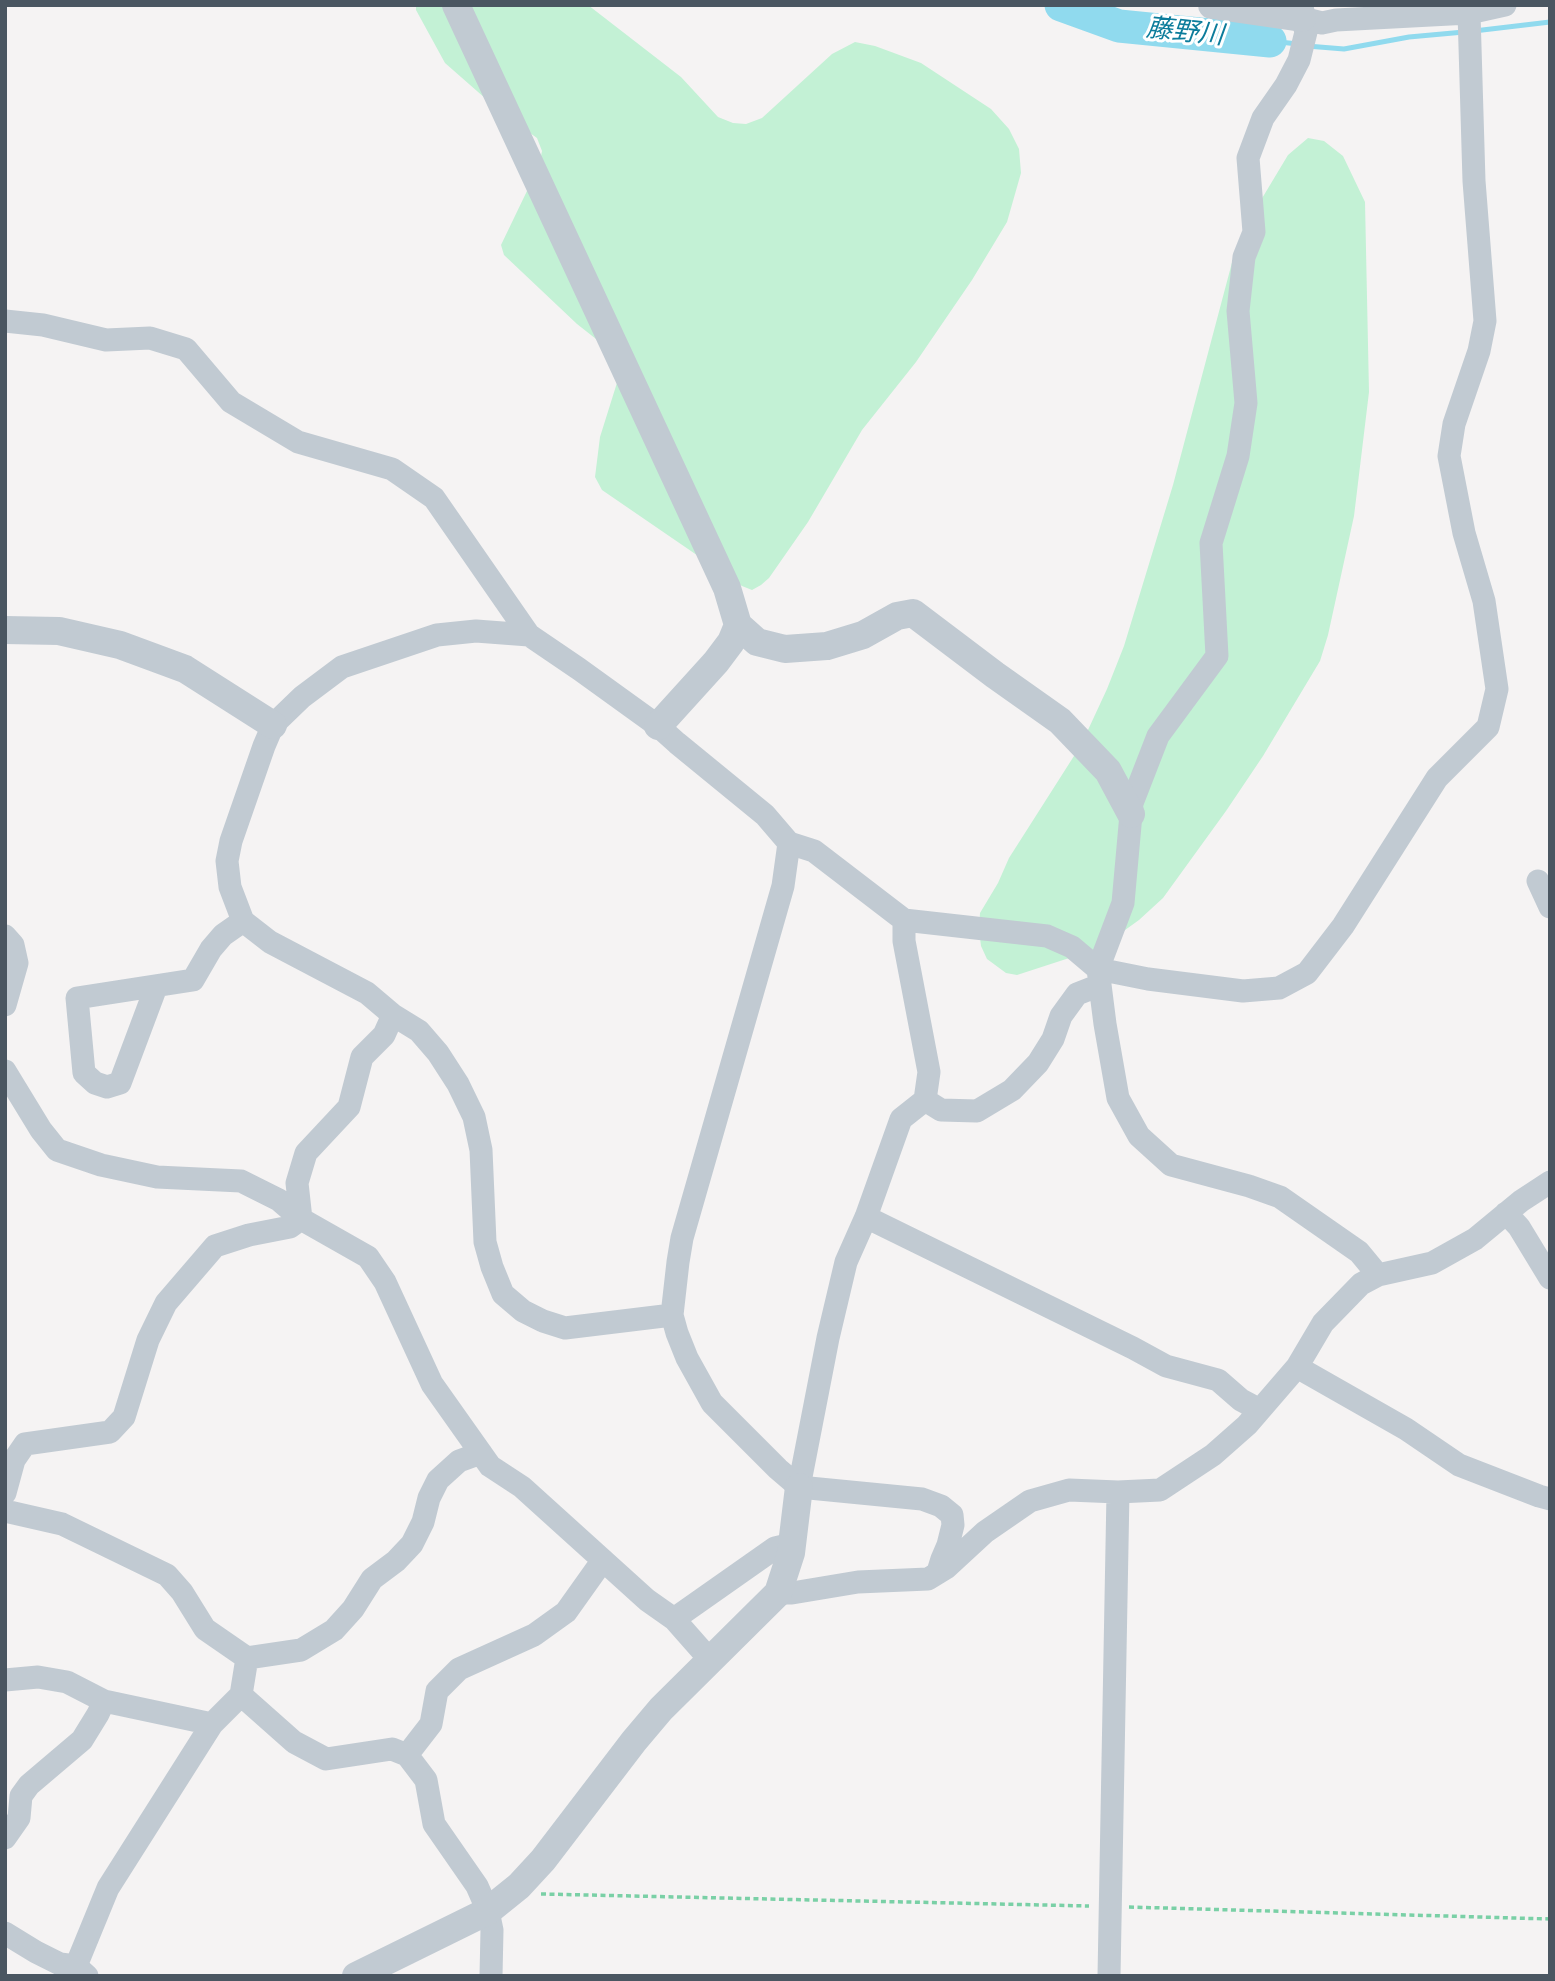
<!DOCTYPE html>
<meta charset="utf-8">
<style>
body{margin:0}
#map{position:relative;width:1555px;height:1981px;overflow:hidden;background:#f5f3f3;font-family:"Alegreya Sans",sans-serif}
canvas{display:block}
.frame{position:absolute;inset:0;border:7px solid #4a5661;pointer-events:none}
</style>
<div id="map">
<canvas width="1555" height="1981"></canvas>
<div class="frame"></div>
</div>
<script>
const g = document.querySelector('canvas').getContext('2d');
g.lineJoin = 'round';
function fillPath(path, color) {
  g.fillStyle = color;
  g.fill(path, 'evenodd');
}
function shape(rows) {
  const path = new Path2D();
  for (const r of rows) {
    path.moveTo(r[0], r[1]);
    for (let i = 2; i < r.length; i += 2) path.lineTo(r[i], r[i + 1]);
  }
  return path;
}
function stroke(path, color, width, dash) {
  g.strokeStyle = color;
  g.lineWidth = width;
  g.lineCap = dash ? 'butt' : 'round';
  g.setLineDash(dash || []);
  g.stroke(path);
}
function drawText(font, color, halo, rows, align = 'center') {
  g.font = font + ' "Alegreya Sans","Noto Sans JP",sans-serif';
  g.lineWidth = 6;
  g.setLineDash([]);
  g.textBaseline = 'middle';
  g.strokeStyle = halo;
  g.fillStyle = color;
  for (const [text, x, y, turn = 0] of rows) {
    g.save();
    g.translate(x, y);
    g.rotate((+turn || 0) * Math.PI / 180);
    g.textAlign = isNaN(turn) ? turn : align;
    if (halo) g.strokeText(text, 0, 0);
    g.fillText(text, 0, 0);
    g.restore();
  }
}
fillPath(shape([
 [416,5,588,5,681,77,718,117,733,123,746,124,762,118,832,54,855,42,875,46,921,63,991,109,1009,129,1019,149,1021,173,1007,222,972,280,916,362,862,430,808,522,769,578,761,585,752,590,742,586,602,490,595,477,600,437,621,370,610,350,577,324,504,255,501,245,539,166,542,151,537,138,502,113,445,63,416,10],
 [1308,138,1324,141,1343,156,1365,202,1369,392,1354,516,1328,635,1320,661,1263,756,1226,811,1163,898,1139,920,1100,948,1017,975,1006,973,987,959,981,946,979,930,980,913,998,883,1009,858,1081,745,1107,689,1124,646,1173,485,1234,255,1252,215,1288,155]
]), '#c3f1d5');
stroke(shape([
 [1474,31,1550,22],
 [1270,41,1298,44],
 [1307,46,1344,49,1409,37,1464,32]
]), '#90daee', 5);
stroke(shape([
 [1061,5,1119,26,1270,41]
]), '#90daee', 33);
stroke(shape([
 [541,1894,1089,1906],
 [1129,1907,1550,1919]
]), '#7ad0a6', 3.5, [5, 3.5]);
stroke(shape([
 [5,321,43,325,106,340,150,338,186,349,231,402,298,442,392,469,434,498,529,635,579,669,658,726,677,743,765,815,789,843,814,851,904,920,1047,936,1072,947,1098,969,1148,979,1243,991,1279,988,1307,973,1343,926,1437,778,1488,727,1497,689,1484,601,1464,533,1449,456,1454,424,1479,351,1485,321,1474,181,1469,13],
 [529,635,476,631,437,635,342,667,302,697,273,725,264,746,231,841,227,861,230,887,243,921,270,942,367,993,393,1015,419,1031,438,1053,458,1084,474,1117,481,1150,485,1242,492,1267,503,1294,523,1311,543,1321,565,1328,672,1315],
 [789,843,783,886,682,1238,678,1262,672,1315,677,1333,687,1358,712,1403,778,1469,799,1487,922,1499,941,1506,952,1515,953,1525,948,1545,942,1559,938,1572],
 [1538,881,1550,907],
 [5,936,13,945,17,963,5,1005],
 [156,987,120,1083,107,1087,95,1083,84,1073,77,998,193,980,211,949,223,935,243,921],
 [5,1071,41,1130,57,1150,101,1165,157,1177,241,1181,279,1200,301,1219,368,1257,385,1282,432,1384,490,1466,522,1487,647,1600,674,1619,711,1661],
 [925,1100,941,1110,977,1111,1012,1090,1038,1063,1053,1039,1061,1016,1077,994,1100,985],
 [1506,1213,1519,1227,1550,1278],
 [866,1217,1133,1348,1166,1366,1218,1380,1241,1400,1260,1410],
 [301,1219,297,1183,306,1153,349,1107,362,1057,384,1035,393,1015],
 [1378,1275,1359,1252,1280,1197,1249,1186,1171,1165,1139,1136,1118,1098,1105,1024,1098,969,1123,903,1132,803,1158,736,1217,656,1211,543,1238,456,1246,403,1238,311,1244,257,1254,232,1248,158,1263,118,1286,85,1299,60,1306,32,1302,18,1322,23,1336,20,1469,13,1505,5],
 [1297,1367,1406,1429,1459,1465,1539,1496,1550,1499],
 [799,1487,828,1338,846,1262,866,1217,901,1119,925,1100,929,1072,904,941,904,920],
 [5,1493,14,1460,25,1444,110,1432,124,1417,148,1340,166,1303,215,1246,249,1235,290,1227,301,1219],
 [5,1511,62,1524,167,1575,182,1592,205,1629,247,1658,241,1695,212,1724,108,1888,76,1966,87,1976],
 [778,1593,792,1593,858,1582,928,1579,946,1568,985,1532,1030,1501,1069,1490,1118,1492,1160,1490,1213,1455,1247,1425,1297,1367,1323,1323,1361,1284,1378,1275,1432,1263,1475,1239,1521,1201,1550,1182],
 [674,1619,775,1548,792,1544],
 [247,1658,301,1650,334,1630,353,1609,372,1579,396,1561,412,1544,423,1522,429,1498,438,1480,459,1461,481,1453],
 [5,1680,38,1677,67,1682,104,1701,212,1724],
 [241,1695,294,1742,326,1759,392,1749,407,1755,426,1780,434,1824,477,1886,488,1911,492,1930,491,1976],
 [407,1755,431,1724,437,1691,459,1669,534,1635,566,1612,603,1560],
 [5,1838,19,1818,21,1796,29,1785,82,1740,98,1714,104,1701],
 [5,1933,36,1952,60,1964,76,1966],
 [1109,1976,1118,1492]
]), '#c1cad2', 23);
stroke(shape([
 [456,5,727,588,738,625,731,642,716,662,658,726],
 [1212,5,1302,18,1299,5],
 [738,625,757,642,785,649,827,646,863,635,897,616,913,613,995,675,1060,721,1108,771,1131,814],
 [5,630,59,631,120,645,185,669,273,725],
 [356,1976,488,1911,519,1886,543,1860,634,1741,661,1709,778,1593,791,1553,799,1487]
]), '#c1cad2', 28);
drawText('italic 26px', '#0c7c9b', '#fff', [
 ["藤野川",1185,32,6]
]);
</script>
